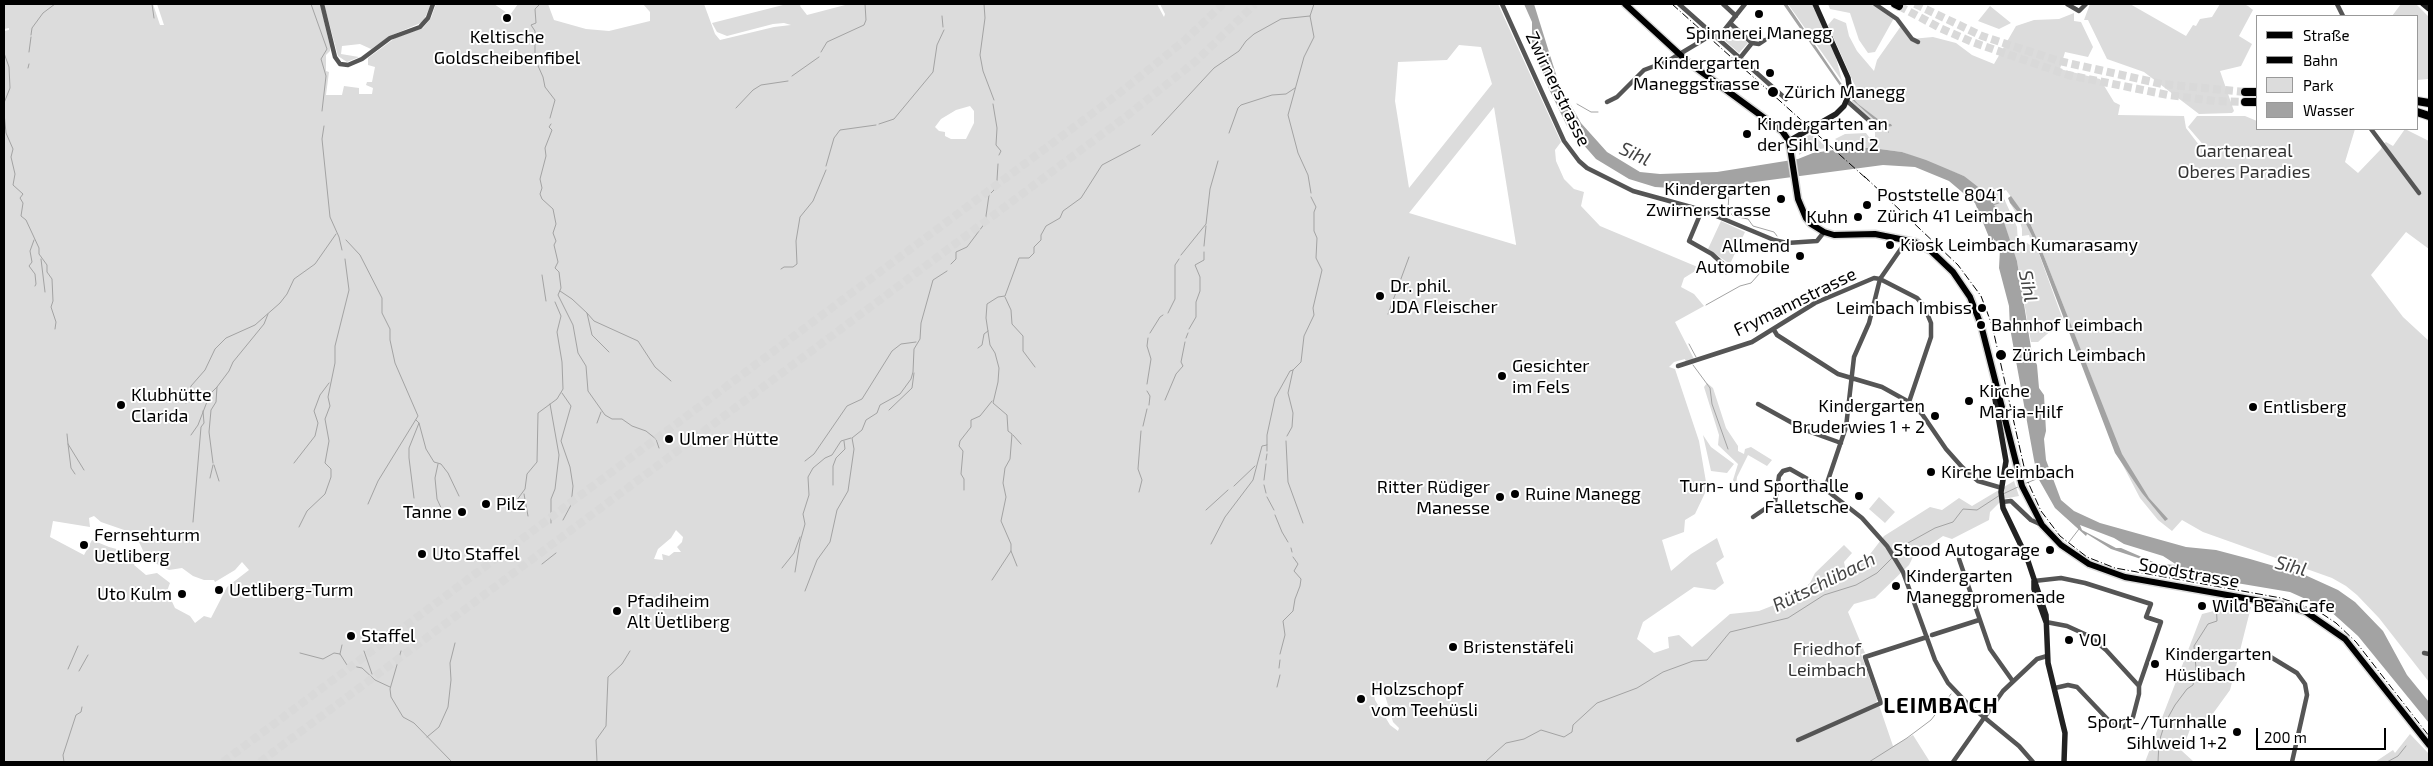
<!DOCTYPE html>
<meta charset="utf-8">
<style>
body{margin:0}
#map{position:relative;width:2433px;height:766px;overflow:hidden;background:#fff;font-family:"Exo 2",sans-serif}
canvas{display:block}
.frame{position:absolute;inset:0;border:5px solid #000;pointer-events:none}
.legend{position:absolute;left:2256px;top:15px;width:162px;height:115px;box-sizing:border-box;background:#fff;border:1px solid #999;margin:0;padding:6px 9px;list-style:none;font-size:15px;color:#000}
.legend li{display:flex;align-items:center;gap:10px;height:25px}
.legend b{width:25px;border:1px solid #999}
.scale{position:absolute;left:2256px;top:728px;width:130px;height:22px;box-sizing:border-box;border:2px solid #000;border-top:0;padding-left:6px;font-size:15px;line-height:18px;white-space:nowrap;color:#000;-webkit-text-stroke:4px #fff;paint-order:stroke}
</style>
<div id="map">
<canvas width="2433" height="766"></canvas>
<div class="frame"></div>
<ul class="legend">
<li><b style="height:6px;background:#000"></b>Straße</li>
<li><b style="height:6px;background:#000"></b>Bahn</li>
<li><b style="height:14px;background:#dcdcdc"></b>Park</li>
<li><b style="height:14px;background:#a3a3a3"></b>Wasser</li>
</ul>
<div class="scale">200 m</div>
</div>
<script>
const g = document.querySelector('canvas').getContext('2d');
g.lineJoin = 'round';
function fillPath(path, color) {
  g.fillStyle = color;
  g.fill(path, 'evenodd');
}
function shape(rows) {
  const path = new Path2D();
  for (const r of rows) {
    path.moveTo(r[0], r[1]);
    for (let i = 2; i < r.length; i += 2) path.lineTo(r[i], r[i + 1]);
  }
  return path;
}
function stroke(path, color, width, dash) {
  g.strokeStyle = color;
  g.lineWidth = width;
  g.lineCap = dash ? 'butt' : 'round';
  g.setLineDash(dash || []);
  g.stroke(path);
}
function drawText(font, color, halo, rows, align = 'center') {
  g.font = font + ' "Exo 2",sans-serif';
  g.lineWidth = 4;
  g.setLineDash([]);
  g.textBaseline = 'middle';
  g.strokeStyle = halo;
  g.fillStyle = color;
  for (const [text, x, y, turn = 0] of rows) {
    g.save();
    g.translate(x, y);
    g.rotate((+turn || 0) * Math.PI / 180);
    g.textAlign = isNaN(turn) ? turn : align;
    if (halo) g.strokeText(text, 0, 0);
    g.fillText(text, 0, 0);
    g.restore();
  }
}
fillPath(shape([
 [4,4,153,4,160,25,164,25,157,4,320,4,330,46,330,51,326,55,326,71,329,72,326,95,342,95,344,86,359,88,359,94,372,94,373,88,366,85,367,82,372,82,375,67,368,65,368,58,395,38,423,28,431,18,436,4,494,4,510,15,518,4,548,4,554,20,586,29,609,31,650,21,650,12,643,4,704,4,715,34,720,40,774,27,791,25,784,23,773,24,727,36,717,32,712,23,787,4,801,4,800,6,807,15,849,4,1157,4,1164,17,1165,14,1160,4,1498,4,1561,142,1555,150,1556,161,1564,179,1574,189,1584,192,1581,206,1600,226,1700,268,1684,278,1681,287,1694,294,1704,306,1675,322,1694,359,1686,362,1685,359,1674,362,1669,367,1675,369,1699,441,1706,482,1705,493,1695,514,1685,520,1684,532,1662,540,1671,571,1691,554,1717,538,1724,557,1716,563,1724,583,1715,590,1694,587,1643,622,1637,639,1654,653,1669,648,1668,637,1679,635,1692,647,1730,614,1759,611,1792,598,1810,583,1815,573,1844,545,1852,553,1844,562,1846,572,1864,562,1884,536,1930,507,1942,510,1959,498,1972,506,2014,481,2019,496,2003,499,1990,512,1989,520,1952,539,1943,536,1913,557,1909,565,1875,598,1854,604,1848,612,1865,653,1861,654,1877,699,1876,704,1802,736,1795,741,1799,741,1879,705,1893,746,1913,735,1930,762,4,762,4,31,9,30,9,28,4,29],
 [1459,45,1481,47,1492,84,1409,188,1395,101,1398,62,1447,60],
 [970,106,974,111,974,123,966,139,951,139,945,136,945,132,939,131,935,127,941,119,956,110],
 [1494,107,1516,244,1516,245,1409,213],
 [94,516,101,522,127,531,139,542,147,559,169,570,182,568,193,576,204,580,214,580,215,582,235,570,242,562,249,570,227,587,211,618,204,616,195,623,190,616,175,608,167,591,170,583,157,573,146,575,134,565,139,555,109,547,92,540,84,555,50,537,53,521,90,527,89,518],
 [676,530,683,537,682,542,677,547,681,552,674,552,669,556,662,554,663,560,654,559,658,549,671,538],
 [1384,692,1393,722,1399,728,1398,731,1390,725,1375,700,1374,695],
 [324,4,431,4,423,22,390,36,371,49,360,44,342,46,341,54,359,57,347,62,338,56],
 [1788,4,1821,4,1816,8,1833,46,1842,81],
 [1828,4,1872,4,1894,18,1875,52,1868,53,1859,40,1850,13,1830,9],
 [2090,4,2130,4,2186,36,2193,25,2196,26,2200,19,2212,17,2220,4,2244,4,2248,6,2253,10,2239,36,2252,44,2241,66,2220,71,2234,111,2232,113,2199,114,2144,72,2107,59,2088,20,2084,20],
 [2401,4,2416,4,2429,17,2428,79,2417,80,2417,16,2392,16],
 [1990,6,2011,23,1999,29,1978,21],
 [2074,13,2074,21,2081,22,2093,47,2088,57,2065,52,2060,69,2100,79,2114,102,2120,105,2118,115,2184,116,2186,128,2209,158,2212,155,2188,127,2197,116,2245,116,2257,121,2257,129,2355,129,2345,162,2358,173,2381,149,2383,144,2386,142,2393,146,2405,129,2429,141,2429,249,2406,232,2371,275,2403,317,2429,341,2429,682,2379,618,2357,595,2346,586,2332,578,2203,532,2182,520,2172,531,2158,520,2140,498,2116,452,2093,381,2038,241,2029,221,2006,190,2001,192,2017,227,2018,244,2027,243,2030,245,2030,238,2029,235,2022,236,2022,229,2019,218,2010,203,2023,218,2034,240,2063,320,2038,342,2031,342,2017,261,2003,220,1964,176,1902,152,1872,148,1848,148,1835,139,1845,134,1866,133,1869,137,1875,137,1875,128,1878,126,1852,102,1855,86,1828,25,1834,18,1846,23,1849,36,1857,51,1874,71,1877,60,1901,26,1911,39,1933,37,1956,43,1972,55,1994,64,2016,26,2034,20,2059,19],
 [1732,28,1748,43,1739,53,1723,39],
 [1812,133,1827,148,1805,151,1799,155,1798,143],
 [1721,221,1745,232,1730,264,1708,249],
 [1707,383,1713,388,1726,428,1738,446,1738,451,1744,454,1745,449,1751,447,1772,460,1767,466,1748,455,1737,477,1736,485,1733,480,1738,464,1718,445,1719,435,1704,387],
 [1703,435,1711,447,1734,464,1727,473,1711,471],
 [1879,497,1895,512,1885,523,1869,509],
 [2218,603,2251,607,2230,690,2209,719,2193,721,2182,751,2194,762,2145,762,2202,614,2214,611],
 [2410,734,2429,754,2429,762,2375,762,2393,750,2395,753]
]), '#dcdcdc');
fillPath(shape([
 [1524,4,1534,4,1559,84,1581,123,1607,152,1640,172,1660,174,1717,172,1798,159,1813,153,1848,148,1872,148,1902,152,1926,160,1964,176,1973,183,1987,194,2003,219,2017,261,2032,354,2037,365,2039,388,2044,395,2046,431,2044,439,2046,460,2061,500,2074,511,2100,523,2186,547,2216,550,2250,559,2305,575,2338,590,2355,602,2383,631,2407,675,2429,702,2429,723,2358,636,2328,609,2290,592,2189,575,2111,549,2087,534,2086,536,2055,508,2038,478,2034,460,2010,328,2009,306,1999,268,2000,249,1993,238,1993,247,1975,203,1949,181,1915,167,1883,165,1717,187,1671,188,1655,187,1629,179,1596,159,1567,126,1549,89,1532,45,1532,22],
 [2080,525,2114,538,2124,544,2163,556,2177,565,2158,564,2121,548,2116,548,2082,530],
 [1783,4,1787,4,1845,89,1858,104,1883,123,1891,124,1892,126,1887,127,1889,133,1845,93],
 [2011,196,2029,221,2038,241,2122,454,2149,498,2168,519,2165,521,2142,493,2115,453,2034,240,2023,218,2010,203,2008,198]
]), '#a3a3a3');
stroke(shape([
 [152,4,154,18],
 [311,4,327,49,321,59,326,76,322,111],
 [540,4,535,9,536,23,531,25,535,31,535,59,543,77,545,87,555,100,550,118],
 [984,4,985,18,980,55,983,71,994,100],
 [942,16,943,27],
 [31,35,32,28,43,13,55,4],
 [29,52,31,37],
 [821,52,827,42,864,25,866,20,865,4],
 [4,53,9,67,10,88,4,103],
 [28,68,29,64],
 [792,76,819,57],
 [993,104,997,128,996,145,1001,151,999,155],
 [1577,104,1591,112,1598,112],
 [736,108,753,90,761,85,788,81],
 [4,113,6,133,13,149,11,157,15,174,13,185,23,194,20,198,23,203,21,216,26,220,39,248,39,254,47,265,47,272,52,279,53,301,51,307,56,322,55,329],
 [551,124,549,127,552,130,545,148,546,156,540,179,542,188,540,194,542,199,553,209,556,224,553,233,556,241,554,245,558,262,555,268,559,272,561,288,558,295,573,325,578,353,586,366,588,391,605,415,612,419,622,419,632,426,646,431,656,439,659,448],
 [879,124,894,119,933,72,937,45,944,30],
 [324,126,322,139,330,217,339,237,342,250],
 [1229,133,1238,108,1241,105,1272,95,1286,94,1295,88],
 [1152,135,1214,68,1239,51,1246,41,1254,34,1281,19,1310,16],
 [826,166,834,138,840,130,876,125],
 [1724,186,1729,192,1728,210,1733,216,1748,219,1753,226,1774,232,1777,236],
 [1311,193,1308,175,1298,153,1288,115,1304,57,1314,37,1310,16,1314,4],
 [1993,205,2004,201],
 [34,240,30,251,32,262,29,266,35,274,36,284,35,286],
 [346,240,360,255,382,298,382,313,390,329,390,340,395,363,418,416,378,481,368,504],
 [1204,246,1206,226],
 [1181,255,1206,224,1210,189,1218,161],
 [41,259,45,292],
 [951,264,956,259,956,252,967,247,985,223,989,195,994,190,997,180,998,164],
 [781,269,784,267,793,267,797,264,796,241,800,217,813,201,826,170],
 [542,275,546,301],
 [560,291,572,299,587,313,592,335,609,352],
 [1005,297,1011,310,1012,324,1023,336,1023,351,1035,367],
 [1706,305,1740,286,1751,283,1760,273],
 [587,313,594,321,638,341,655,367,671,381],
 [1168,313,1175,299,1175,265,1179,259],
 [1388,314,1409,257],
 [1189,329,1196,317,1196,302,1200,291,1200,277,1195,265,1204,260,1204,252],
 [1150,333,1160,317,1163,315],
 [1186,338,1188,333],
 [1689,344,1696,357],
 [978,348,982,345,984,334,988,331],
 [1693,365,1710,388,1712,404,1728,449],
 [1147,384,1151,359,1147,346,1148,338],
 [1147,391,1150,396,1149,405],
 [562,393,571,406,561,441,570,467,573,486,571,505,563,520],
 [1165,400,1176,374,1183,366,1181,362,1185,342],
 [186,403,191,386,205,370,215,349,226,338,255,325,280,303,287,294,294,279,315,264,336,234],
 [550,404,559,455,555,489,551,499,551,523],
 [889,410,912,388,914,373],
 [419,423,426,449,434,462,441,464,448,473,459,496],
 [597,423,601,412],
 [1143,426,1147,409],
 [67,434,68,444,84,470],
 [191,435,198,425,210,394,217,387],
 [1013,435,1021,444],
 [1287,436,1292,427,1293,413,1288,393,1293,370,1301,362,1304,336,1314,315,1313,308,1322,270,1316,258,1317,238,1314,231,1314,212,1316,207,1311,197],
 [1286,441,1288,482,1303,523],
 [68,444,71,468,75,474],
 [1267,451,1267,445],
 [1266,460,1267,454],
 [805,461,814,454,847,406,862,399,892,351,901,344,916,342],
 [213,463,209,432,211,410,216,402,217,387,229,371,233,362,264,324,268,314],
 [294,463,315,436,318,423,314,411,320,395,329,383],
 [438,464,435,478,437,499,443,512],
 [214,465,219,481],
 [210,478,213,465],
 [1264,480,1266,464],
 [2024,484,2039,478],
 [833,485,833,466,836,458,845,449,844,441],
 [1264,485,1266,493],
 [1234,486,1255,466],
 [964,490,964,479,961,474,963,451,959,446,960,441,971,427,971,420,980,416,992,401],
 [1139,492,1142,480,1138,469,1141,431],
 [524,494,528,516],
 [2003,494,2020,486],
 [1267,497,1274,510],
 [414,498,409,458,409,448,419,423,416,420],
 [511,508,525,489,527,474,537,462,538,413,557,399,563,389,562,362,557,332,561,316,555,302],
 [1206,510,1228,490],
 [1275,515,1282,532,1288,542],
 [193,522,201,427,204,423,203,411],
 [299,527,307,511,325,494,331,477,331,469,325,463,329,441,325,419,330,406,328,397,335,363,335,346,349,290,345,259],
 [2069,542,2079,529],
 [1211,544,1225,517,1253,480,1262,446,1267,445,1267,435,1275,398,1290,371,1293,370],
 [1291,548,1292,552],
 [1011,551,1017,566],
 [1894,555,1899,548,1935,528,1953,522,1963,509,1977,510,2000,495],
 [542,564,556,553],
 [782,568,794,553,800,537],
 [795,572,800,542,805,524,803,514,809,495,808,477,813,468,825,458,832,455,841,441,851,438],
 [992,580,1011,551,1011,544,1001,521,1006,497,1003,483,1005,468,1010,459,1012,434,1008,431,1007,415,993,403,998,382,999,368,995,353,990,345,986,318,987,304,998,297,1005,296,1019,258,1029,258,1034,253,1034,247,1041,240,1041,235,1046,226,1060,218,1063,211,1081,198,1102,165,1140,145],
 [2214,584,2216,577],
 [805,591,817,560,830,542,837,510,848,491,854,449,852,438,862,430,866,420,877,413,880,405,900,394,911,379,913,372,914,349,920,339,921,323,933,280,947,271],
 [364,651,372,674],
 [401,651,390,689,391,697,403,717,414,723,452,762],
 [300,653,323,659,334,653,340,654,347,665,362,668,375,680,390,687],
 [340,654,342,645],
 [1280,654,1285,635,1283,621,1293,611,1295,599,1300,586,1301,579,1294,571,1298,564,1293,557],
 [1279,668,1280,660],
 [68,669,78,646],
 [79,671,88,655],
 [1277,687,1280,675],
 [427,737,439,727,448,707,451,680,450,663,455,643],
 [64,762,63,755,76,715,81,712,82,707],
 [597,762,596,740,606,726,608,677,622,664,630,651],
 [1485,762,1506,743,1524,739,1541,730,1564,737,1572,732,1573,725,1597,703,1637,688,1663,672,1693,661,1707,660,1730,632,1788,618,1824,595,1856,585,1877,573,1892,558],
 [1869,762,1907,738,1931,720,1951,694],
 [2158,762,2159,742,2165,723,2175,705,2187,689,2193,685,2196,668,2194,646,2208,624,2217,621,2216,600],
 [2387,762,2398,756,2406,746]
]), '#a3a3a3', 1);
stroke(shape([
 [1915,4,1982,36,2059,61,2162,84,2245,92],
 [1899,6,1940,28,1972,42,2068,75,2168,95,2215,101,2245,102],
 [223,762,1117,95,1184,41,1223,4],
 [260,762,1128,115,1196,61,1255,4]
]), '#d9d9d9', 8, [8, 4]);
const primary = shape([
 [1625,4,1688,62,1782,131,1789,141,1798,199,1806,218,1811,224,1824,232,1834,235,1875,234,1915,242,1931,251,1953,272,1970,297,1981,325,2022,486,2042,525,2061,545,2089,564,2125,577,2284,605,2306,612,2345,639,2429,745]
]);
const highway = shape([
 [1895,4,1899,6],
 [2245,92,2257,92],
 [2417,101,2429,103],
 [2245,102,2257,102],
 [2417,112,2429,116]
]);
stroke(primary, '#dbdbdb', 9);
stroke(highway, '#dbdbdb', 10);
stroke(shape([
 [322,4,335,57,340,64,348,65,362,59,390,38,420,27,428,18,433,4],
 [1502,4,1564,141,1579,161,1587,168,1633,191,1702,210,1774,240,1787,243,1817,241,1824,232],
 [1679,4,1786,99],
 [1723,4,1736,16],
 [1875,4,1897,19,1912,39,1918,42],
 [2067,4,2079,11,2086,4],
 [2337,4,2343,16],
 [1730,23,1752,43,1740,58],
 [1718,38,1745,4],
 [1752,43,1759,44,1765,40],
 [1847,101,1873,124],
 [1607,102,1617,97,1644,70,1668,61,1713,34],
 [2371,129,2419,193],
 [1702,210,1689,241,1712,254,1725,266,1726,272],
 [1774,330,1777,335,1838,374,1882,387,1909,402,1922,414,1946,449,1962,467,1978,481,2002,488],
 [1678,366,1752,342,1815,303,1874,278,1880,279,1917,298,1924,306,1931,323,1931,337,1909,402],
 [1758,404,1805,430,1841,443],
 [1825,489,1846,427,1854,357,1869,323,1880,279,1907,240],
 [2002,502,2011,501,2031,520,2042,525],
 [1753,517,1775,502,1779,476,1783,471,1790,469,1825,489,1862,518,1887,546,1903,572,1935,660,1948,683,1968,704,2019,746,2033,762],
 [1959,559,1990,649,2012,680],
 [2034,581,2061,578,2085,583,2151,604,2146,617,2161,622,2139,686,2139,694,2133,717,2124,727,2115,727,2077,687,2068,685,2055,688],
 [2046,622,2067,626,2089,636,2106,650,2139,686],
 [1932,635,1979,620],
 [2424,653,2429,654],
 [2269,656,2297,673,2305,684,2307,695,2292,762],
 [1798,740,1881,703,1865,657,1927,637],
 [1953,762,2003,691,2037,659,2047,656]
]), '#555', 4.5);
stroke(shape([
 [2423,4,2429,9],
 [1789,141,1836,114,1844,106,1850,92,1848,78,1815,4],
 [1998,389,1995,399,2006,461,2001,492,2003,508,2027,558,2046,615,2048,663,2065,733,2064,762],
 [2034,581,2034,589,2046,622]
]), '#222', 5.5);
stroke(primary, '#000', 6);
stroke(highway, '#000', 8);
stroke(shape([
 [1672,4,1869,181],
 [1864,176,1958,265,1981,296,1992,325,2027,480,2041,511,2060,536,2087,557,2115,568,2281,598,2318,611,2336,623,2356,642,2429,736]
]), '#000', 1, [8, 2.5, 1, 2.5]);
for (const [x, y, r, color] of [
 [1759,14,5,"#000"],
 [507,18,5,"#000"],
 [1770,73,5,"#000"],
 [1773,92,6,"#000"],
 [1747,134,5,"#000"],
 [1781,199,5,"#000"],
 [1867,205,5,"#000"],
 [1858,217,5,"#000"],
 [1890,245,5,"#000"],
 [1800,256,5,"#000"],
 [1380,296,5,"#000"],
 [1982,308,5,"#000"],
 [1981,325,5,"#000"],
 [2001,355,6,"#000"],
 [1502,376,5,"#000"],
 [1969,401,5,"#000"],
 [121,405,5,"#000"],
 [2253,407,5,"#000"],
 [1935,416,5,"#000"],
 [669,439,5,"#000"],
 [1931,472,5,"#000"],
 [1515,494,5,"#000"],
 [1859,496,5,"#000"],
 [1500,497,5,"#000"],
 [486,504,5,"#000"],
 [462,512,5,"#000"],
 [84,545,5,"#000"],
 [2050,550,5,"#000"],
 [422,554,5,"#000"],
 [1896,586,5,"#000"],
 [219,590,5,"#000"],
 [182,594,5,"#000"],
 [2202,606,5,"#000"],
 [617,611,5,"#000"],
 [351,636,5,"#000"],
 [2069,640,5,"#000"],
 [1453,647,5,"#000"],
 [2155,664,5,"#000"],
 [1361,699,5,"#000"],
 [2237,732,5,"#000"]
]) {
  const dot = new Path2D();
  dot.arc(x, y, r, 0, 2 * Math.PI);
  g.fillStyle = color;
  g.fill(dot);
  stroke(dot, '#fff', 2);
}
drawText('18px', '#000', '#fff', [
 ["Spinnerei Manegg",1759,33,"center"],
 ["Keltische",507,37,"center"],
 ["Goldscheibenfibel",507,58,"center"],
 ["Kindergarten",1760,63,"right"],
 ["Maneggstrasse",1760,84,"right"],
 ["Zürich Manegg",1784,92],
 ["Kindergarten an",1757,124],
 ["der Sihl 1 und 2",1757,145],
 ["Kindergarten",1771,189,"right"],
 ["Zwirnerstrasse",1771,210,"right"],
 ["Poststelle 8041",1877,195],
 ["Zürich 41 Leimbach",1877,216],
 ["Kuhn",1848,217,"right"],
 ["Kiosk Leimbach Kumarasamy",1900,245],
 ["Allmend",1790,246,"right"],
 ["Automobile",1790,267,"right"],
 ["Dr. phil.",1390,286],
 ["JDA Fleischer",1390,307],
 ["Leimbach Imbiss",1972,308,"right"],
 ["Bahnhof Leimbach",1991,325],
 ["Zürich Leimbach",2012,355],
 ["Gesichter",1512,366],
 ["im Fels",1512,387],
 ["Kirche",1979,391],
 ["Maria-Hilf",1979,412],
 ["Klubhütte",131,395],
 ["Clarida",131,416],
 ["Kindergarten",1925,406,"right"],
 ["Bruderwies 1 + 2",1925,427,"right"],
 ["Entlisberg",2263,407],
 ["Ulmer Hütte",679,439],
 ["Kirche Leimbach",1941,472],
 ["Turn- und Sporthalle",1849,486,"right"],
 ["Falletsche",1849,507,"right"],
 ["Ritter Rüdiger",1490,487,"right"],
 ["Manesse",1490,508,"right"],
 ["Ruine Manegg",1525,494],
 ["Pilz",496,504],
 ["Tanne",452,512,"right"],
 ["Fernsehturm",94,535],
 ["Uetliberg",94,556],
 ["Stood Autogarage",2040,550,"right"],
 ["Uto Staffel",432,554],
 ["Kindergarten",1906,576],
 ["Maneggpromenade",1906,597],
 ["Uetliberg-Turm",229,590],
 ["Uto Kulm",172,594,"right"],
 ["Pfadiheim",627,601],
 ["Alt Üetliberg",627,622],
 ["Wild Bean Cafe",2212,606],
 ["Staffel",361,636],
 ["VOI",2079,640],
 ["Bristenstäfeli",1463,647],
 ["Kindergarten",2165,654],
 ["Hüslibach",2165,675],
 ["Holzschopf",1371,689],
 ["vom Teehüsli",1371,710],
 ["Sport-/Turnhalle",2227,722,"right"],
 ["Sihlweid 1+2",2227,743,"right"]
], 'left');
drawText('18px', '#000', '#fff', [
 ["Zwirnerstrasse",1558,89,64],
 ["Frymannstrasse",1795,302,-26],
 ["Soodstrasse",2189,573,10]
]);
drawText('18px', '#333', '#fff', [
 ["Gartenareal",2244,151],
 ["Oberes Paradies",2244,172],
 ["Friedhof",1827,649],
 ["Leimbach",1827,670]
]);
drawText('italic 19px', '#444', '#fff', [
 ["Sihl",1635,154,25],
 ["Sihl",2028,286,79],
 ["Sihl",2291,566,15],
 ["Rütschlibach",1824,582,-26]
]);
g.letterSpacing = '1px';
drawText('bold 22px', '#000', '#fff', [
 ["LEIMBACH",1941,706]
]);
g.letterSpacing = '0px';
</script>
